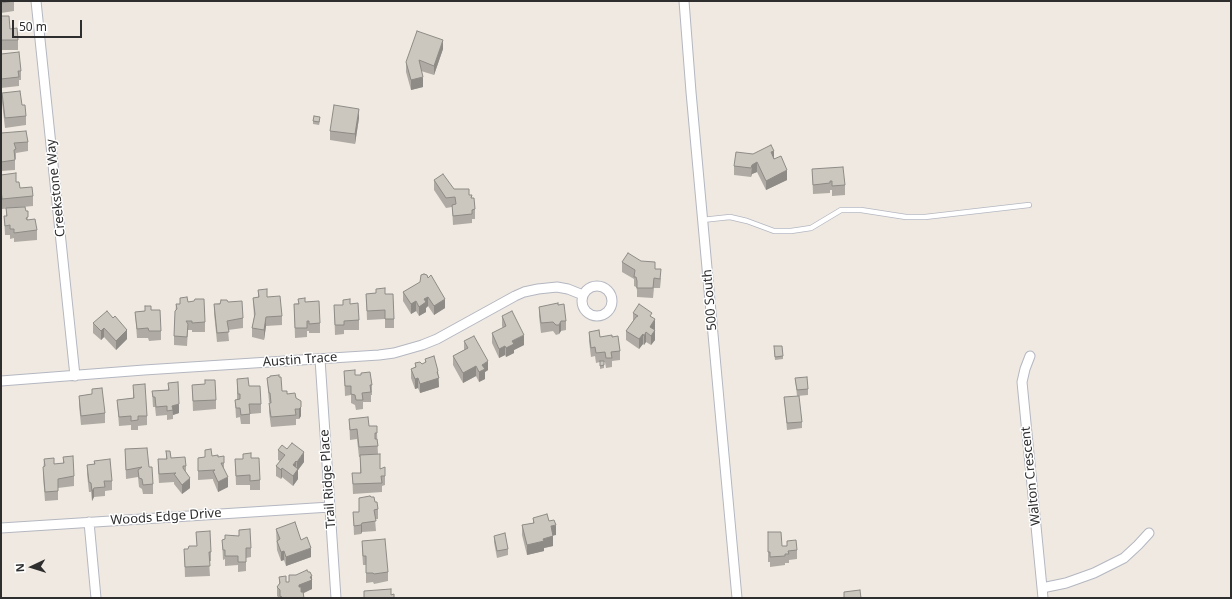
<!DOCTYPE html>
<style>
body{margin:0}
#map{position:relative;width:1232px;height:599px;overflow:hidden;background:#efe9e1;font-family:"Noto Sans",sans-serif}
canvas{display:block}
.frame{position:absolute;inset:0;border:2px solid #2e2e2e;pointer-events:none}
.north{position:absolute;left:12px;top:547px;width:40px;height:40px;-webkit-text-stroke:3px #fff;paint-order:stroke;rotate:266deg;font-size:11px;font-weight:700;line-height:16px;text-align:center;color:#2e2e2e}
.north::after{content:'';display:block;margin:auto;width:14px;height:18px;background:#2e2e2e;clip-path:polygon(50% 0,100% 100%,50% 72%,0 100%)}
.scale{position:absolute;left:12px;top:20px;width:70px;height:18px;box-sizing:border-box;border:2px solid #2e2e2e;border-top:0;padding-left:5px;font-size:12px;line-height:14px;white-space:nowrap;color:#2e2e2e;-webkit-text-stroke:3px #fff;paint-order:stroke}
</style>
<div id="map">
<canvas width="1232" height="599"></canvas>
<div class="frame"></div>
<div class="north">N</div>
<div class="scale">50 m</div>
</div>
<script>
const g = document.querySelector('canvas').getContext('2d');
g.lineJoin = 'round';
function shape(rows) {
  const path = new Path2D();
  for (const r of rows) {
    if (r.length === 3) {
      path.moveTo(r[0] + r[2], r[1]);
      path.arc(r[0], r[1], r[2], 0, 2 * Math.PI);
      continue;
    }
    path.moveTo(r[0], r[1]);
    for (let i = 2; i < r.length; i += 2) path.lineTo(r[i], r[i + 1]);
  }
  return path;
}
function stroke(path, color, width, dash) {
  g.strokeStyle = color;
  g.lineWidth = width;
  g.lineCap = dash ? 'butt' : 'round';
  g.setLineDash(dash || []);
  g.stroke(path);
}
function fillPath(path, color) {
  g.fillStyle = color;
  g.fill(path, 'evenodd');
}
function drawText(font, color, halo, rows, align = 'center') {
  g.font = font + ' "Noto Sans",sans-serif';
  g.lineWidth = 3;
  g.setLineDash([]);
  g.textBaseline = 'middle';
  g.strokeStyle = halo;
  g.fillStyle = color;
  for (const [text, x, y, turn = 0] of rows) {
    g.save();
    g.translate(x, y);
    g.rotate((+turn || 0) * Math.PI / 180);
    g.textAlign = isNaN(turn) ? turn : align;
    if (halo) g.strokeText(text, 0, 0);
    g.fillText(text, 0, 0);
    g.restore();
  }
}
const lane = shape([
 [702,220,730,217,747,221,774,231,791,231,811,228,841,210,861,210,906,217,925,217,1029,205]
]);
const street = shape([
 [36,1,75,376],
 [684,1,691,92,737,598],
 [597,301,15],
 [1030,356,1025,369,1022,382,1043,598],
 [320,359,336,598],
 [1,381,144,370,379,355,394,353,422,345,437,339,515,296,524,292,538,289,557,287,568,289,583,295],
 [89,522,96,598],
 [1,528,330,507],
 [1042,588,1066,583,1094,573,1124,558,1138,545,1149,533]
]);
stroke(lane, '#b4b7c1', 6);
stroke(street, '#b4b7c1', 11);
stroke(lane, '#fff', 4.5);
stroke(street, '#fff', 9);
fillPath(shape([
 [1,1,14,1,14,11,1,13],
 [1,16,18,40,18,50,1,50],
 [443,49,434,75,421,71,423,87,411,90,406,72,406,62],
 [1,54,21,71,21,80,19,80,19,86,1,88],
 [2,93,22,105,26,116,26,125,5,128,2,102],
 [359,118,355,144,330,140,330,131],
 [313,121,320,121,319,125,313,124],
 [1,133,28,142,28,151,16,153,16,159,15,159,15,170,1,171],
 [774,158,787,180,766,190,757,172,752,174,751,177,734,175,734,166],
 [812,169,845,185,845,195,832,196,832,190,830,190,830,193,813,194],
 [1,175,16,182,20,188,33,196,33,206,2,209,1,198],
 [434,180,454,189,469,195,472,198,475,209,475,219,472,219,472,223,453,225,452,207,446,208,434,190],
 [6,208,26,211,28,220,37,230,37,240,14,242,14,238,10,239,10,235,5,235,4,216,6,216],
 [622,262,655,269,661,279,660,288,654,288,653,298,637,297,637,290,636,287,634,286,634,279,622,272],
 [428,278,445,308,434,315,428,306,426,308,426,312,419,316,416,311,411,314,403,301,403,292],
 [376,289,385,294,394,319,394,328,385,328,385,319,367,320,366,294,376,293],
 [258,290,267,297,282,316,282,325,266,326,264,340,252,337,252,328,254,317,253,298,258,297],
 [180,298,188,302,205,322,205,332,192,332,192,330,188,330,187,346,174,345,174,336,176,304,180,304],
 [343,300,350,304,359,320,359,330,344,330,344,334,335,335,334,305,343,305],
 [228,302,243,318,243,328,228,330,229,341,217,342,214,313,214,304],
 [305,302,320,323,320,333,309,333,309,331,307,331,307,337,295,338,294,304],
 [558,305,566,321,566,330,561,331,559,334,556,335,553,331,541,333,539,316,539,307],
 [151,310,161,331,161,340,149,341,148,338,137,338,135,312],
 [633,313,652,317,655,329,655,340,651,345,646,342,644,345,643,344,639,349,626,340,626,331,633,321],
 [502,316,524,345,514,350,514,353,506,357,505,355,499,358,492,343,492,333,503,328,502,326],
 [93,323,127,339,116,350,104,337,101,340,93,333],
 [589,332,600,337,612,337,620,351,620,360,612,361,612,367,606,368,605,362,604,362,604,368,600,369,600,362,596,363,595,356,591,357,589,341],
 [464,341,488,370,485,372,485,379,479,382,476,376,463,383,453,365,453,356,464,350],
 [774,350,783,356,783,359,775,360],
 [425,359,438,371,439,387,420,393,418,388,415,389,411,378,411,369,415,367,415,363,422,364,425,363],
 [344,371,355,375,372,385,372,395,371,395,371,402,363,402,363,409,356,410,355,405,351,403,351,395,345,396],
 [267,378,282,391,296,398,301,416,299,419,296,419,296,425,271,427,269,412,269,403,270,403,270,402,269,402],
 [795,378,808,389,808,395,797,396],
 [237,379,249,386,261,404,261,413,250,414,250,424,241,424,240,417,236,418,235,400,237,400],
 [168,383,179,413,173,415,173,419,167,420,167,415,156,416,155,407,153,407,152,391,168,390],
 [205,384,216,400,216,409,193,411,192,385],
 [133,385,147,416,147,425,138,426,138,430,131,430,131,425,119,426,117,400,133,398],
 [92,389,105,413,105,423,81,425,79,405,79,396,92,394],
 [784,397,802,422,802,428,787,430],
 [349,419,369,426,377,433,378,454,380,469,385,476,385,485,382,486,382,492,353,494,352,473,360,473,360,457,359,457,357,439,350,440],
 [125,449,149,467,153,484,153,494,143,494,142,489,139,487,138,477,126,479],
 [205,450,212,456,218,457,224,463,224,469,228,487,218,492,213,480,213,479,198,480,198,458,205,457],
 [278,450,304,462,298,470,298,479,293,486,282,477,281,479,276,476,276,466,280,461,278,460],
 [166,451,171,458,186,466,186,472,190,488,182,494,174,484,174,482,159,483,158,469,158,459,166,459],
 [243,454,251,458,260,480,260,490,250,490,250,485,236,485,235,459,243,459],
 [63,457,74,476,74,486,58,488,58,500,45,501,43,476,44,459,54,464,63,463],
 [94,461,112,481,112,490,105,491,105,496,94,497,92,501,91,492,89,492,87,474,87,465,94,464],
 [371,497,375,502,378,509,378,519,375,519,376,531,362,532,361,534,354,535,353,512,359,512],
 [533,518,556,535,553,535,553,546,544,548,544,551,527,555,522,535,522,525,533,523],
 [276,529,301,540,311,557,286,566,284,560,281,561,277,550],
 [239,530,251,548,251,557,246,558,246,571,238,572,238,565,225,566,225,559,223,560,222,540,239,536],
 [196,532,211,552,211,561,209,561,210,576,185,577,184,549,188,549,197,546],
 [768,532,782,546,787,546,787,541,797,550,797,559,789,560,789,563,785,563,785,565,770,567,770,562,768,562],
 [494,536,508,549,508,555,497,558,494,542],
 [362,541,388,572,388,581,374,584,373,582,366,583,366,565,363,565,362,550],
 [279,577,286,582,312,586,312,589,304,593,304,598,279,598,277,596,277,587,279,584]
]), '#afaba4');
fillPath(shape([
 [443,40,443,49,434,75,434,66],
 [423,77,423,87,411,90,411,80],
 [359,109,359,118,355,144,355,134],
 [774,151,774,160,771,152],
 [757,162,757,172,752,174,751,177,752,165],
 [787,170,787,180,766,190,766,181],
 [428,297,428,306,426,308,426,312,419,316,419,307,424,299],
 [445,299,445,308,434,315,434,306],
 [416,301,416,311,411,314,411,304],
 [266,317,266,326,264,340,264,330],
 [655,319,655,329,651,335,650,327],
 [561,321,561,331,559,334,559,325],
 [104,328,104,337,101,340,101,331],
 [127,330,127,339,116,350,116,341],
 [655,330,655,340,651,345,651,336],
 [646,332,646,342,644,345,644,336],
 [643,334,643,344,639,349,639,339],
 [524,335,524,345,514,350,514,353,506,357,506,348,512,341],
 [505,346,505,355,499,358,499,349],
 [488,361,488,370,485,372,485,379,479,382,479,372,482,365],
 [476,366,476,376,463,383,463,373],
 [438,371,439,387,420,393,420,384,437,372],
 [418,378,418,388,415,389,415,379],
 [179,404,179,413,173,415,172,406],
 [301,407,301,416,299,419,299,409],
 [304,452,304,462,298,470,298,479,293,486,293,476,297,470,297,462],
 [296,461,296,470,293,465],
 [282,468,282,477,281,479,281,470],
 [228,477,228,487,218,492,218,482],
 [190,478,190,488,182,494,182,485],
 [94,488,94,497,92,501,92,491],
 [362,523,362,532,361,534,361,525],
 [556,525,556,535,551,536,551,526],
 [553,536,553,546,544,548,544,551,527,555,527,545,543,539],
 [311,548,311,557,286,566,286,557],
 [284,551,284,560,281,561,281,552],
 [312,576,312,589,299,595,299,585]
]), '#8e8b86');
const building = shape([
 [1,1,14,1,1,3,1,1],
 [1,16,9,16,10,29,17,28,18,40,1,40,1,16],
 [417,31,443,40,434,66,419,60,423,77,411,80,406,62,417,31],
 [19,52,21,71,18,71,19,77,1,79,1,54,19,52],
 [20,91,22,105,25,105,26,116,5,118,2,93,20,91],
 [334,105,359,109,355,134,330,131,334,105],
 [314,116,320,117,319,122,313,121,314,116],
 [26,131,28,142,14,143,16,149,14,150,15,160,1,162,1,133,26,131],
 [771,145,774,151,771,152,774,159,781,156,787,170,766,181,757,162,752,165,751,168,734,166,736,152,753,154,771,145],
 [843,167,845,185,832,186,832,181,830,181,830,183,813,185,812,169,843,167],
 [16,173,16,182,19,182,20,188,32,187,33,196,2,199,1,189,1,175,16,173],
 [443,174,454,189,469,189,469,195,472,195,471,198,474,198,475,209,472,210,472,214,453,216,452,205,456,204,455,197,446,198,434,180,443,174],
 [25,207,26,211,28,211,28,217,26,218,27,220,35,219,37,230,14,233,14,229,10,229,10,225,5,226,4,216,7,216,6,208,25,207],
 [628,253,641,261,655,262,655,269,661,269,660,279,654,278,653,288,637,288,637,281,636,277,634,277,635,270,622,262,628,253],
 [424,274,427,275,428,278,431,275,445,299,434,306,428,297,424,299,426,302,419,307,416,301,411,304,403,292,420,282,421,275,424,274],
 [385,288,385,294,393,294,394,319,385,319,385,310,367,311,366,294,376,293,376,289,385,288],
 [267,289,267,297,280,296,282,316,266,317,264,330,252,328,255,314,253,298,259,297,258,290,267,289],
 [187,297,188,302,194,301,195,299,204,299,205,322,192,323,192,321,186,321,188,324,187,337,174,336,175,311,177,309,176,304,180,304,180,298,187,297],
 [305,298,305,302,319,301,320,323,309,324,309,321,307,321,307,328,295,328,294,304,299,304,298,299,305,298],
 [350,299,350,304,358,303,359,320,344,321,344,325,335,325,334,305,343,305,343,300,350,299],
 [221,300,227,300,228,302,242,301,243,318,227,321,229,332,217,333,214,304,220,304,221,300],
 [558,303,558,305,564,304,566,321,561,321,559,325,556,325,553,322,541,323,539,307,558,303],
 [639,304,652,313,650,316,655,319,650,327,655,330,651,336,646,332,644,336,643,334,639,339,626,331,636,317,638,316,633,313,639,304],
 [145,306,151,306,151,310,160,310,161,331,149,331,148,328,137,329,135,312,145,311,145,306],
 [107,311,113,318,115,316,127,330,116,341,104,328,101,331,93,323,107,311],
 [512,311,524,335,512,341,514,344,506,348,505,346,499,349,492,333,506,326,502,316,512,311],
 [599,330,600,337,612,335,612,337,618,336,620,351,611,352,612,358,606,358,605,352,596,353,595,347,591,348,589,332,599,330],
 [474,336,488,361,482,365,485,369,479,372,476,366,463,373,453,356,468,348,464,341,474,336],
 [774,346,782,346,783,356,775,357,774,346],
 [434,356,438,371,437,372,439,378,420,384,418,378,415,379,411,369,416,367,415,363,420,362,422,364,426,362,425,359,434,356],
 [600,361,604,361,604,365,600,366,600,361],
 [355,370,355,375,361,375,361,373,370,372,372,385,370,385,371,392,362,393,363,400,356,400,355,395,351,394,351,386,345,386,344,371,355,370],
 [279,375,279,377,281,377,282,391,287,391,287,394,295,393,296,398,301,401,301,407,299,409,295,409,296,415,271,417,269,403,271,403,270,393,269,393,267,378,270,377,270,376,279,375],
 [807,377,808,389,797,390,795,378,807,377],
 [248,378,249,386,260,386,261,404,249,404,250,414,241,415,240,408,236,408,235,400,240,399,240,394,238,394,237,379,248,378],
 [205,380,215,380,216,400,193,401,192,385,205,384,205,380],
 [178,382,179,404,172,406,173,410,167,411,167,406,156,407,155,397,153,397,152,391,169,390,168,383,178,382],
 [145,384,147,416,138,416,138,420,131,421,131,416,119,417,117,400,134,398,133,385,145,384],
 [102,388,105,413,81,416,79,396,92,394,92,389,102,388],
 [799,396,802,422,787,423,784,397,799,396],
 [368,417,369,426,377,426,377,433,375,433,375,439,377,439,378,446,359,447,357,429,350,430,349,419,368,417],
 [292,443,304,452,297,462,296,461,293,465,298,469,293,476,282,468,281,470,276,466,285,455,278,450,282,445,287,449,292,443],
 [147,448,149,467,152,467,153,484,143,485,142,479,139,478,138,470,142,467,126,470,125,449,147,448],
 [211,449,212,456,218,455,218,457,224,456,224,463,221,463,228,477,218,482,213,471,215,470,198,471,198,458,205,457,205,450,211,449],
 [166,451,170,451,171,458,185,457,186,466,183,466,183,468,190,478,182,485,174,474,176,473,159,474,158,459,167,459,166,451],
 [251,453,251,458,259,458,260,480,250,481,250,475,236,476,235,459,243,459,243,454,251,453],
 [380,454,380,469,385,467,385,476,381,476,382,483,353,484,352,473,361,473,360,455,380,454],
 [73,456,74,476,58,479,58,491,45,492,43,467,45,466,44,459,54,458,54,464,64,463,63,457,73,456],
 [110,459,112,481,104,481,105,487,94,488,92,491,91,483,89,482,87,465,95,464,94,461,110,459],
 [370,496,371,497,374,497,375,502,377,502,378,509,374,510,376,521,362,523,361,525,354,526,353,512,359,512,359,498,370,496],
 [547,514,549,521,554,520,556,525,551,526,553,536,543,539,544,541,527,545,522,525,534,523,533,518,547,514],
 [295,522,301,540,307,537,311,548,286,557,284,551,281,552,277,541,280,539,276,529,295,522],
 [250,529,251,548,246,548,246,562,238,562,238,556,225,556,225,550,223,550,222,540,225,539,225,535,239,536,239,530,250,529],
 [210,531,211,552,209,552,210,566,185,567,184,549,188,549,189,546,197,546,196,532,210,531],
 [768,532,781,532,782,546,787,546,787,541,796,540,797,550,788,551,789,554,785,554,785,556,770,557,770,552,768,552,768,532],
 [505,533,508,549,497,551,494,536,505,533],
 [385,539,388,572,374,574,373,573,366,573,366,556,363,556,362,541,385,539],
 [307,570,308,572,310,572,312,576,310,577,312,580,299,585,299,587,301,587,301,592,303,592,304,598,282,598,282,597,280,596,280,590,277,587,280,583,279,577,286,576,286,582,289,582,289,575,296,575,307,570],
 [391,589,391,595,394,594,394,598,364,598,364,591,391,589],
 [860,590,861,598,844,598,844,592,860,590]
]);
fillPath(building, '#cbc7bf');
stroke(building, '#8e8b86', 1);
drawText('13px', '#2e2e2e', '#fff', [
 ["Creekstone Way",56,188,-96],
 ["500 South",710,300,-95],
 ["Austin Trace",300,360,-4],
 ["Walton Crescent",1031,476,-96],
 ["Trail Ridge Place",328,479,-94],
 ["Woods Edge Drive",166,517,-4]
]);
</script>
